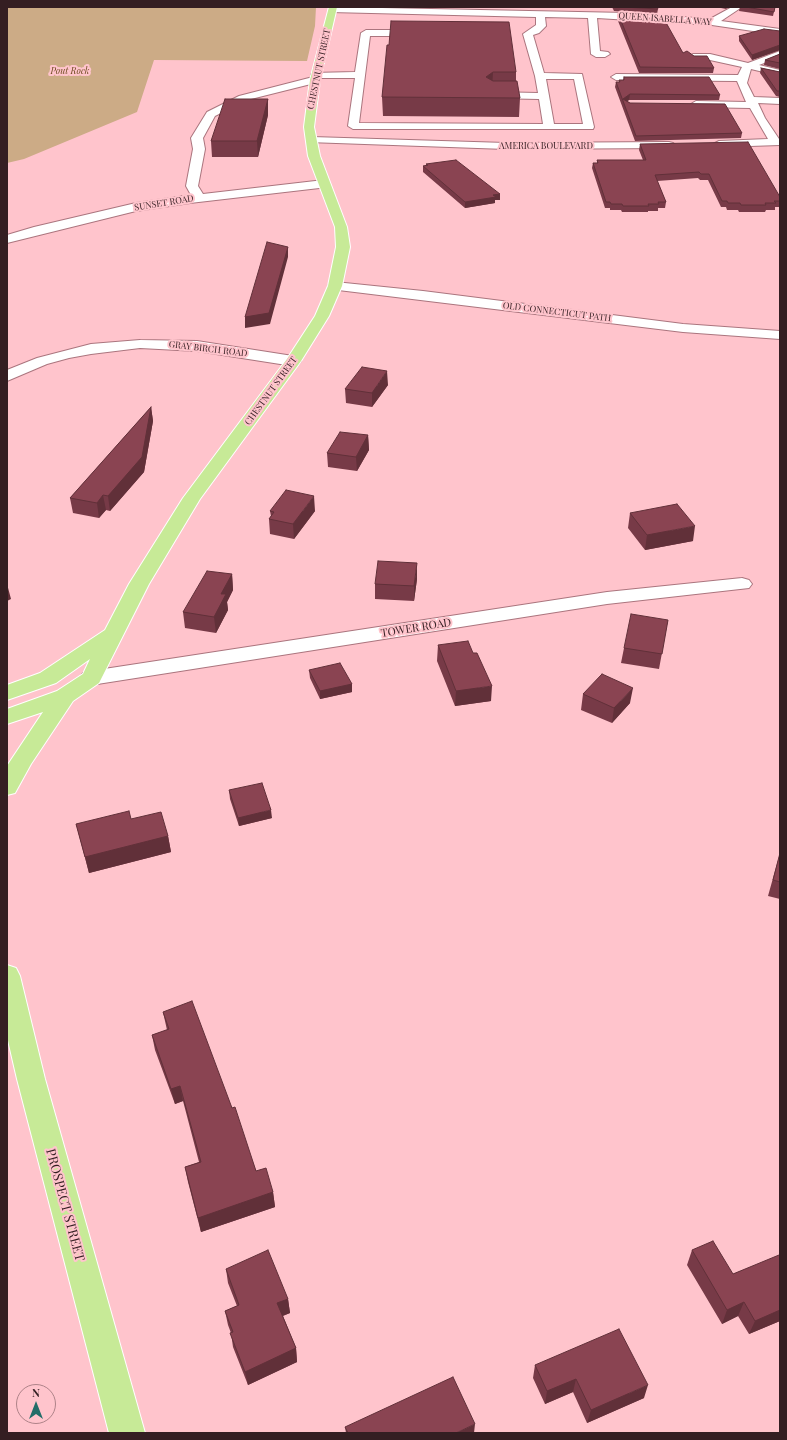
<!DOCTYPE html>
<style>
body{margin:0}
#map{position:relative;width:787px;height:1440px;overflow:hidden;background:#ffc4cc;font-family:"Playfair Display",serif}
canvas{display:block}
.frame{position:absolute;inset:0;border:8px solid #341e22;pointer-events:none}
.north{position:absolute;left:16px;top:1384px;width:40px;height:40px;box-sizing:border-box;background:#ffc4cc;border:1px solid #ae8288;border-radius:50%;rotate:0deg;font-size:11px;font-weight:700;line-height:16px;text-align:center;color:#341e22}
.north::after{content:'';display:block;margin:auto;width:14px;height:18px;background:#236d69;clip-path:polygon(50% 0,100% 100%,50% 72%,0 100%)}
</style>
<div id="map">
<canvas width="787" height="1440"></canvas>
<div class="frame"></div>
<div class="north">N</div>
</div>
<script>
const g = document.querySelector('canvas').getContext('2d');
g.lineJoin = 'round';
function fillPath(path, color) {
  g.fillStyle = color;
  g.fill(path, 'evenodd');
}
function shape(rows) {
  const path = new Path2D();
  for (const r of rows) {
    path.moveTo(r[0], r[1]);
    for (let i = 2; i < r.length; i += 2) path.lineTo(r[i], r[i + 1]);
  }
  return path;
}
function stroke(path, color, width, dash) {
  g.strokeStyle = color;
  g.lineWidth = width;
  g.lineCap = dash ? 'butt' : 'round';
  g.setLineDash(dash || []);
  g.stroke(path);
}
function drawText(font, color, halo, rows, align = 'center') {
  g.font = font + ' "Playfair Display",serif';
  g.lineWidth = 4;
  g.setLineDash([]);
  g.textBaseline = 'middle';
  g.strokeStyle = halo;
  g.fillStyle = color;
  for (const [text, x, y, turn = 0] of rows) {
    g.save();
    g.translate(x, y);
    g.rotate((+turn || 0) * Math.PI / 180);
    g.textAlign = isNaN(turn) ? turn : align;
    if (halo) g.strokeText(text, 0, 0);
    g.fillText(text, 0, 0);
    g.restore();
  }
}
fillPath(shape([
 [7,7,316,7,315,26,307,61,154,60,137,112,24,159,7,163]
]), '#ccab86');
const minor = shape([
 [333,7,627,13,710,19,732,7,742,7,721,21,780,29,780,35,712,25,597,18,600,51,608,52,610,54,605,57,596,57,591,54,588,18,545,17,546,26,539,33,533,35,544,73,582,74,594,127,593,129,353,129,348,126,355,78,319,78,320,80,319,82,247,100,215,116,203,138,205,149,198,186,203,194,324,180,328,181,330,184,328,187,190,203,136,211,7,243,7,235,34,227,136,203,191,195,186,186,193,149,191,138,207,112,239,96,313,77,311,75,312,73,355,72,361,33,366,30,420,30,425,33,420,36,370,36,359,123,543,124,539,99,492,98,487,95,492,92,538,93,535,76,523,34,536,25,536,17,330,12,329,10,330,8,333,7],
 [546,79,574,79,583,124,554,124,546,79],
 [780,51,780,57,759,65,780,70,780,76,751,69,747,83,754,97,780,98,780,104,758,103,765,118,779,139,780,139,780,145,719,147,713,144,719,141,768,139,750,108,696,107,691,104,696,101,746,102,737,81,616,80,611,77,616,74,738,75,742,67,710,60,693,60,688,57,693,54,710,54,748,63,780,51],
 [312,137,506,143,669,142,673,143,675,145,673,147,669,148,506,149,308,142,306,140,312,137],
 [335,282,423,291,683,324,780,331,780,339,683,332,330,289,328,286,330,283,335,282],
 [140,340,197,341,293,356,298,358,301,361,298,364,293,366,197,351,140,348,91,354,69,358,47,364,7,381,7,370,37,358,91,344,140,340],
 [742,578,749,580,752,584,749,588,607,604,91,685,83,683,80,678,83,673,91,671,607,592,742,578]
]);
const major = shape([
 [329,7,337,7,320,80,314,127,320,156,347,227,350,247,342,286,329,316,301,361,200,499,149,584,99,683,73,701,31,764,15,793,7,795,7,766,43,712,7,724,7,709,57,691,83,674,90,659,56,683,7,700,7,685,40,673,105,630,129,584,183,498,287,359,315,316,328,286,336,247,335,227,308,156,304,127,310,80,329,7],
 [7,965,16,968,20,976,45,1079,145,1433,109,1433,17,1079,7,1036,7,965]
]);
stroke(minor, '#ab757e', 2);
stroke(major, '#fff', 2);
fillPath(minor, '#fff');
fillPath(major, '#c7ea97');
fillPath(shape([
 [612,7,657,7,658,9,657,14,614,11],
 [716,7,729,7,726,9],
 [740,7,775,7,773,16,739,11],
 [619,16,683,53,694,56,714,68,713,73,639,73,618,21],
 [780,31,780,50,752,60,739,41,739,36],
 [389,45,516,72,516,81,520,98,519,117,383,116,382,97],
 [780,54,780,69,764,65,765,60],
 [761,68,780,72,780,97,776,96,760,73],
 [624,77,720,95,719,100,629,100,627,101,630,103,742,133,741,138,635,141,615,87,616,82,619,82,619,80,623,80],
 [268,99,268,115,258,157,212,157,211,141],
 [640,144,780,197,780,207,775,207,775,210,766,210,765,212,739,212,738,210,727,210,726,207,721,207,708,180,700,180,698,178,657,181,666,202,665,208,658,208,658,211,648,211,648,212,622,212,621,210,610,210,610,208,605,208,592,168,593,163,597,163,597,160,643,160,639,150],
 [426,164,500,194,500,200,495,200,495,203,465,208,423,172,423,166,426,166],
 [388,385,372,407,346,403,345,389],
 [151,407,153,421,144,472,110,511,106,510,99,518,73,513,70,498],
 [368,435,369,450,357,471,328,467,327,453],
 [270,511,315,511,294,539,270,534,269,519,271,516],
 [630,513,693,541,645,550,628,528],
 [232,574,233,590,227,602,228,610,216,633,185,628,183,612],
 [417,579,414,601,375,599,375,584],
 [668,620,659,669,621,663,624,648],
 [438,645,491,701,455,706,437,661],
 [309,670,352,684,352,692,320,699,310,678],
 [583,694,630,703,612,723,581,710],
 [229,790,272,818,239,826,230,799],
 [131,819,168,836,171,852,89,873,76,824],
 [780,853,780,899,768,896],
 [163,1012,232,1108,256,1171,273,1192,275,1207,201,1232,188,1182,185,1167,199,1162,183,1101,175,1104,155,1050,152,1035,167,1030],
 [692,1250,733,1274,780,1256,780,1321,749,1334,738,1316,722,1324,687,1265],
 [226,1269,288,1299,290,1313,283,1316,296,1348,297,1362,248,1385,233,1347,231,1333,228,1325,225,1311,237,1306,228,1283],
 [535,1365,644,1398,587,1423,573,1392,545,1404,533,1378],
 [345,1427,474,1433,346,1433]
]), '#773a47');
fillPath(shape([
 [780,45,780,50,752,60,752,55],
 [493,72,492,90,486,77],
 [630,94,629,100,624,103,623,99],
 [268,99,268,115,258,157,257,141],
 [500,194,500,200,495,200,495,203,465,208,465,202,493,195],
 [288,247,288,257,270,324,245,328,245,317],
 [387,371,388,385,372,407,372,393],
 [151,407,153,421,144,472,110,511,108,496],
 [368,435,369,450,357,471,356,457],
 [103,495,106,510,99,518,97,503],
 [314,496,315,511,294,539,293,524],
 [695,526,693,541,645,550,647,535],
 [417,563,417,579,414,601,414,586],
 [232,574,233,590,227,602,228,610,216,633,214,617,221,594],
 [7,584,11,599,7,601],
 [352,684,352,692,320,699,320,691],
 [492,686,491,701,455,706,456,691],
 [633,688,630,703,612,723,614,708],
 [271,810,272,818,239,826,238,818],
 [168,836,171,852,89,873,85,857],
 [180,1086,183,1101,175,1104,171,1089],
 [273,1192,275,1207,201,1232,198,1218],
 [288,1299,290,1313,279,1317,277,1303],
 [744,1302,738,1316,722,1324,727,1310],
 [780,1310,780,1321,749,1334,755,1321],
 [296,1348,297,1362,248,1385,245,1372],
 [576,1379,573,1392,545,1404,547,1391],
 [648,1385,644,1398,587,1423,591,1410],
 [475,1424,474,1433,456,1433]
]), '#613039');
const building = shape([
 [623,7,657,7,658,9,623,7],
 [746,7,775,7,774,12,746,7],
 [619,16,664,19,683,53,687,51,694,56,707,56,714,68,640,67,619,16],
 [391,21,509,22,516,72,493,72,486,77,493,81,517,81,520,98,382,97,387,45,389,45,391,21],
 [764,29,780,31,780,45,752,55,739,36,764,29],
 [780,54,780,63,765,60,780,54],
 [761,68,780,72,780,91,777,91,761,68],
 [624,77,709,77,720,95,630,94,623,99,630,103,725,104,742,133,636,136,616,82,620,82,619,80,624,80,624,77],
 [225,99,268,99,257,141,211,141,225,99],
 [748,142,780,197,780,201,774,201,776,203,765,203,766,205,741,205,740,203,728,203,727,201,722,201,709,174,701,174,699,172,655,175,666,202,658,202,659,204,648,204,649,206,623,206,622,204,611,204,610,202,606,202,593,163,598,163,597,160,646,160,640,144,748,142],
 [456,160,500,194,493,195,496,197,465,202,423,166,428,165,426,164,456,160],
 [267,242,288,247,269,313,245,317,267,242],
 [362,367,387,371,372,393,345,389,362,367],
 [151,407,142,457,108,496,103,495,97,503,70,498,151,407],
 [340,432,368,435,356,457,327,453,340,432],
 [286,490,314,496,293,524,269,519,274,512,270,511,286,490],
 [677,504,695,526,647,535,630,513,677,504],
 [378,561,417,563,414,586,375,584,378,561],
 [207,571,232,574,221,594,226,594,214,617,183,612,207,571],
 [631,614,668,620,662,654,624,648,631,614],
 [468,641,473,653,477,653,492,686,456,691,438,645,468,641],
 [340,663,352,684,320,691,309,670,340,663],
 [602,674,633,688,614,708,583,694,602,674],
 [262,783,271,810,238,818,229,790,262,783],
 [129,811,131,819,161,812,168,836,85,857,76,824,129,811],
 [780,853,780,882,773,880,780,853],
 [192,1001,232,1108,235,1107,256,1171,266,1168,273,1192,198,1218,185,1167,201,1162,180,1086,171,1089,152,1035,169,1029,163,1012,192,1001],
 [713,1241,733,1274,779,1255,780,1256,780,1310,755,1321,744,1302,727,1310,692,1250,713,1241],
 [268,1250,288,1299,277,1303,296,1348,245,1372,230,1333,233,1332,225,1311,239,1305,226,1269,268,1250],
 [619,1329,648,1385,591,1410,576,1379,547,1391,535,1365,619,1329],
 [453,1377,475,1424,456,1433,348,1433,345,1427,453,1377]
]);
fillPath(building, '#8a4452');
stroke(building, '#613039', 1);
drawText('9px', '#341e22', '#ffc4cc', [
 ["QUEEN ISABELLA WAY",665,19,4],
 ["CHESTNUT STREET",319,69,-78],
 ["AMERICA BOULEVARD",546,146],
 ["SUNSET ROAD",164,203,-9],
 ["OLD CONNECTICUT PATH",557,312,7],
 ["GRAY BIRCH ROAD",208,349,7],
 ["CHESTNUT STREET",271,391,-54]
]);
drawText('italic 9px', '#6d4a1f', '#ffc4cc', [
 ["Pout Rock",70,71]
]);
drawText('11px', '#341e22', '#ffc4cc', [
 ["TOWER ROAD",416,628,-9]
]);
drawText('13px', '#341e22', '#ffc4cc', [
 ["PROSPECT STREET",65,1205,75]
]);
</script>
